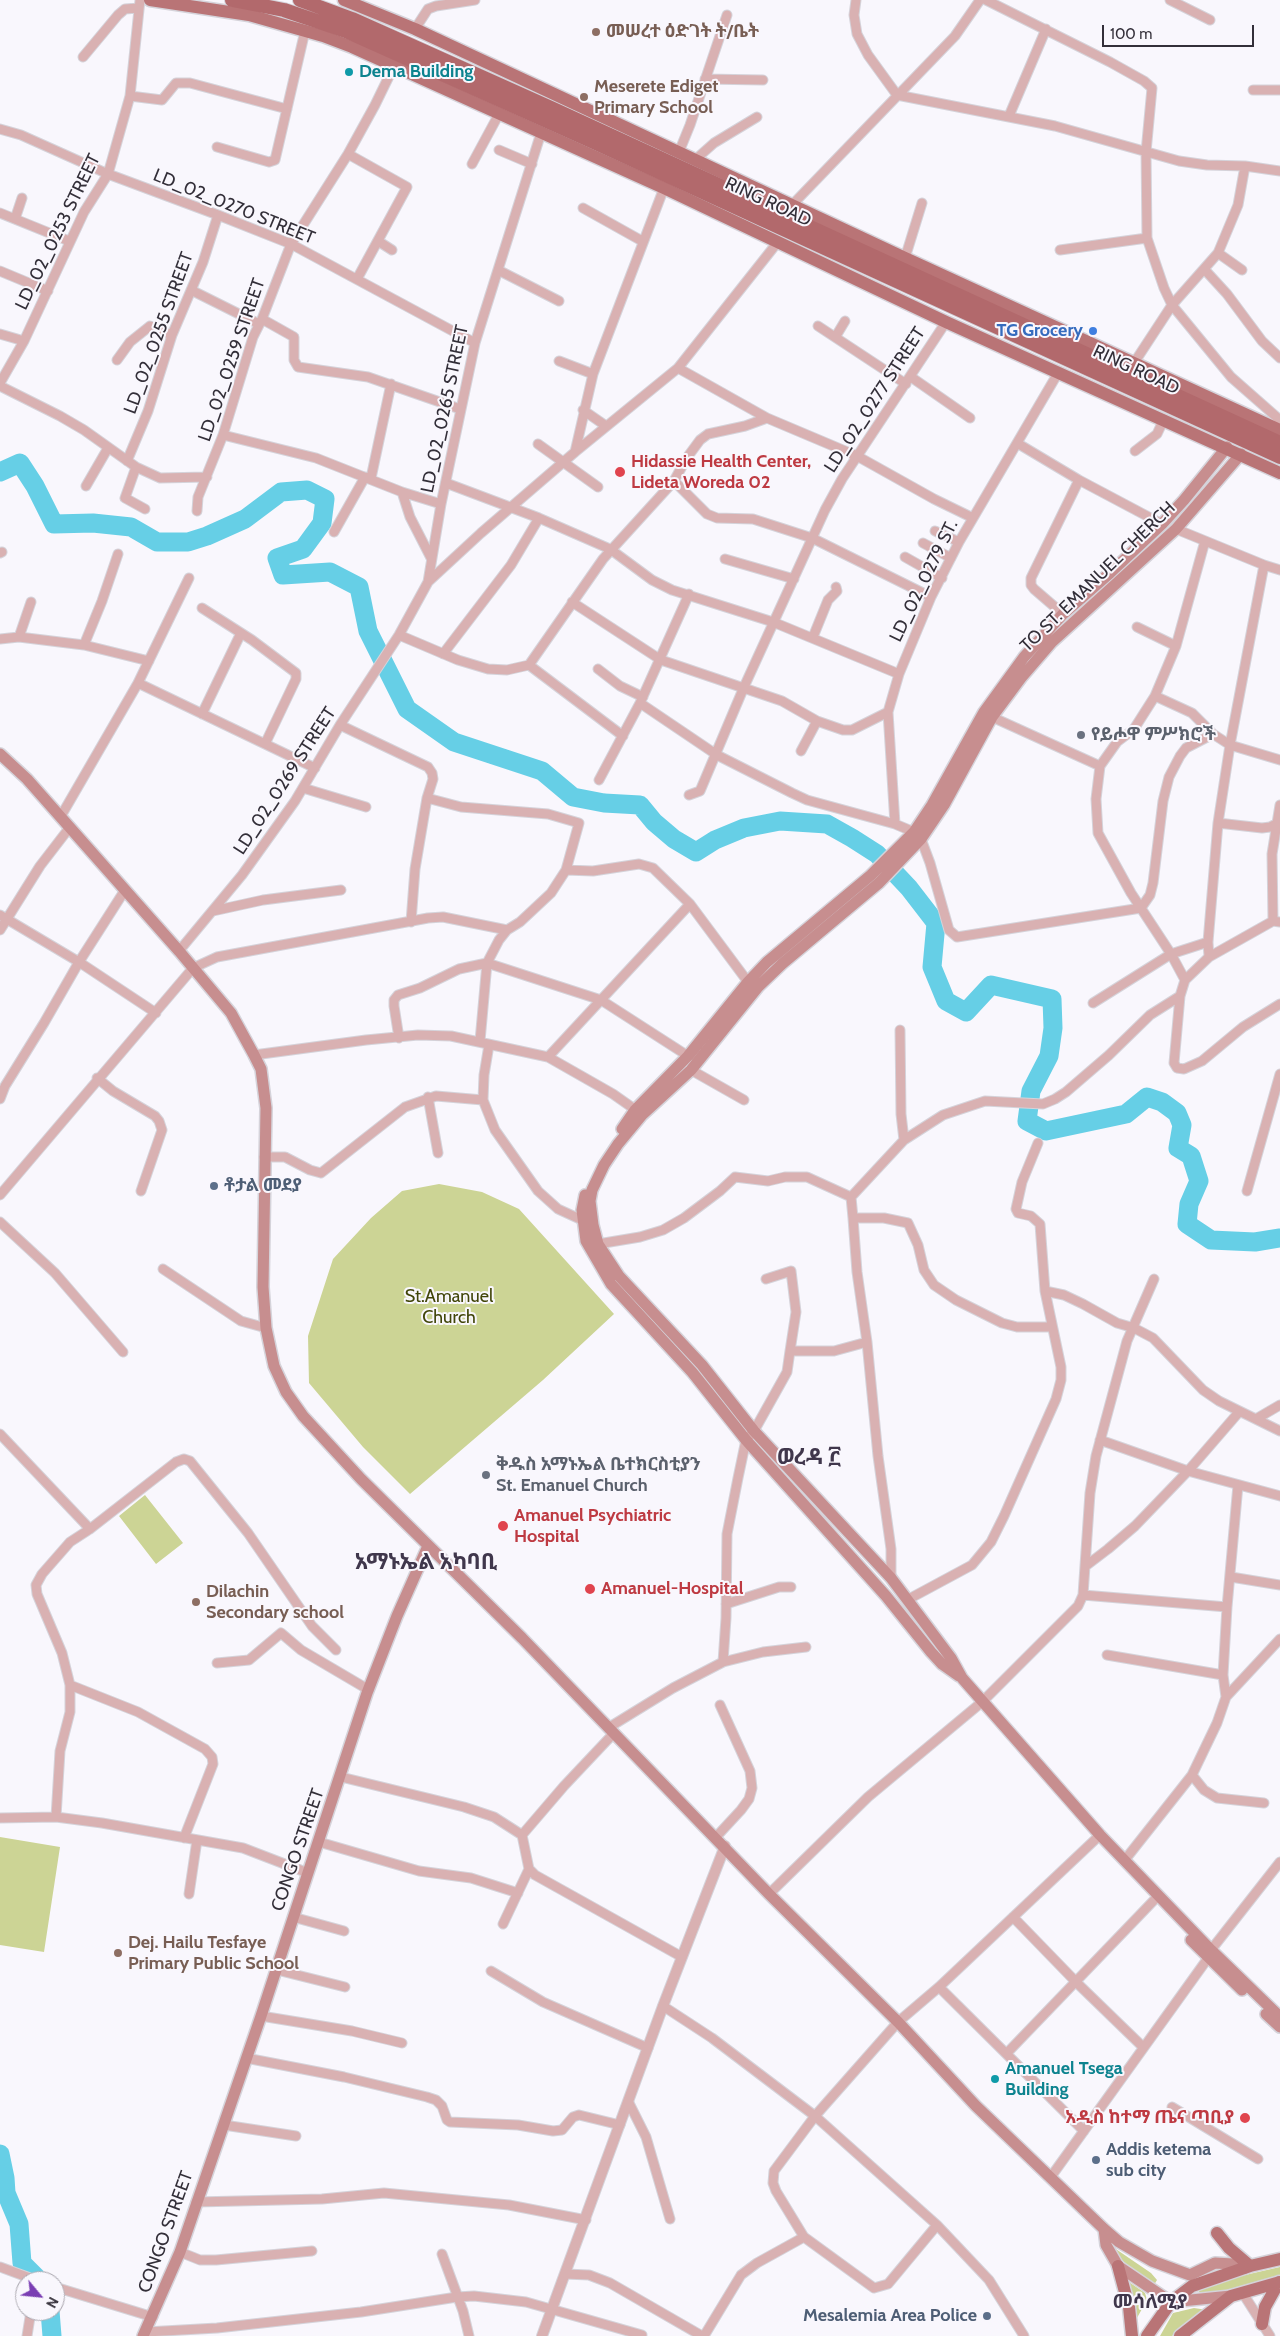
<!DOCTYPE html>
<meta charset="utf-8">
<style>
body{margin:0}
#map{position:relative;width:1280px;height:2336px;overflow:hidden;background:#f9f7fd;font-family:Cabin,sans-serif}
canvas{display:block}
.north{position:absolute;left:15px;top:2271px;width:50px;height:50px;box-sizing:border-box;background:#f9f7fd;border:1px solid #aaa7af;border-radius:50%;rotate:118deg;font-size:14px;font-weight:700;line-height:20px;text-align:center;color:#332f39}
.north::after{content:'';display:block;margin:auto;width:18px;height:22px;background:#7a3eb3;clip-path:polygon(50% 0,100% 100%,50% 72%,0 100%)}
.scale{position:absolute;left:1102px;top:25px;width:152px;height:22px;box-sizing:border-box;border:2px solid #332f39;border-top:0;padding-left:6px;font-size:15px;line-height:18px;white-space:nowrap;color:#332f39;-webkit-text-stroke:4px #f9f7fd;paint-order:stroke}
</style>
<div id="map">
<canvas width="1280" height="2336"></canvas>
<div class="north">N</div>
<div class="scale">100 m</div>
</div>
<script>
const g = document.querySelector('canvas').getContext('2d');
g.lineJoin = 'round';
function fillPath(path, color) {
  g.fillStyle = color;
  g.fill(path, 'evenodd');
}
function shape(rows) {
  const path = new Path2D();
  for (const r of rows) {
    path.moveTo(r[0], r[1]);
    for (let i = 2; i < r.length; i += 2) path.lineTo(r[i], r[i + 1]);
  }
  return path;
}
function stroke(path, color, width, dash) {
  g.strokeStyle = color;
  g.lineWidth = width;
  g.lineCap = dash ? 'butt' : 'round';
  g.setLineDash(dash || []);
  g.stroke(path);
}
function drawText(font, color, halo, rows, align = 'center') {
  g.font = font + ' Cabin,"Noto Sans Ethiopic",sans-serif';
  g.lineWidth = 4;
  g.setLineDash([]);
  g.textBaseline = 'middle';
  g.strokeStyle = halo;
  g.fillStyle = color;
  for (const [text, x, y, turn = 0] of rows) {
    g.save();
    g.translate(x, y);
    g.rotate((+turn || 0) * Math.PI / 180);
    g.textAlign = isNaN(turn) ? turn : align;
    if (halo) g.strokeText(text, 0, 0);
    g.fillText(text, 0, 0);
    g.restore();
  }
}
fillPath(shape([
 [439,1184,482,1192,519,1209,614,1314,543,1380,410,1494,363,1447,309,1383,308,1336,333,1259,371,1218,402,1191],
 [145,1495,183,1543,156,1564,119,1516],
 [0,1837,60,1847,44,1952,0,1945],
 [1107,2243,1151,2273,1157,2280,1154,2285,1130,2273],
 [1280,2267,1280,2275,1261,2282,1211,2294,1199,2292,1197,2286],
 [1126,2280,1145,2293,1147,2300,1133,2325],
 [1194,2308,1207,2310,1172,2336,1160,2336,1173,2313]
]), '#ccd495');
stroke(shape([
 [0,472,20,463,35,486,54,524,93,523,131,527,157,542,188,542,207,536,245,519,281,492,307,490,325,499,322,523,303,549,277,558,283,575,330,572,359,587,368,631,407,709,454,742,542,771,573,797,604,803,640,805,654,822,674,839,696,852,715,840,744,828,780,821,827,824,852,838,877,854,909,888,936,923,932,967,946,1001,966,1012,991,985,1052,999,1053,1028,1049,1056,1031,1091,1027,1121,1046,1131,1126,1114,1147,1097,1162,1102,1177,1113,1182,1125,1178,1148,1191,1156,1199,1181,1189,1204,1187,1224,1211,1240,1255,1242,1280,1238],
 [0,2154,5,2178,6,2193,19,2224,22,2263,35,2276,38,2281],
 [50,2311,52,2336]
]), '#66cfe6', 19);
const minor = shape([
 [856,0,854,15,857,34,868,55,897,95,1055,126,1179,161,1207,165,1245,166],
 [986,0,1110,62,1144,81,1152,88,1146,152,1147,238,1164,288,1172,305,1231,377,1280,420],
 [1170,0,1210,20],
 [415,29,428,9,436,6,475,0],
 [83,57,118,15,125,9,138,8],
 [705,79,763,80],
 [1253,90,1280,90],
 [130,96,162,100,176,83,190,83,287,109],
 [1009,116,1046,29],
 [0,129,21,135,108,174,218,215,291,244,475,343],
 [217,147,269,162,275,160,305,31],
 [499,150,532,164],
 [679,152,690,125,727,15],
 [348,154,407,187,357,279],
 [696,159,714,143,757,117],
 [472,164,499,114],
 [792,205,955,36,980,0],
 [583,208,642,241],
 [0,213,69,241],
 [15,219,22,198],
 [378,241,392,250],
 [1060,250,1147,238],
 [1218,253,1242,270],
 [905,258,922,203],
 [498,270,559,301],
 [1205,270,1227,294,1262,341,1280,358],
 [0,271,48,291],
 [191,290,259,324],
 [262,319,294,337,294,360,298,367,368,377,460,409],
 [818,326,906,384],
 [0,334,24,341],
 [836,336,845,321],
 [117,360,130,342,150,326,172,335],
 [559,361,593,374],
 [1134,363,1172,305,1218,253,1238,205,1245,166,1280,171],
 [678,368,767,418,857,456,934,499,973,518],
 [911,377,970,418],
 [0,383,24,341,84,212,108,174,130,96,140,0],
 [0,386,60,416,84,430,136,467,160,478,207,477],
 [583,410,606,426],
 [223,435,316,458,402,492,441,504],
 [1017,443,1079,480,1162,524],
 [538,444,598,487],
 [1135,451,1157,434,1164,419],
 [575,452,593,374,664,188],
 [127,461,148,411,172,335,203,262,218,215],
 [136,467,125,498,145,509],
 [371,478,391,384],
 [674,481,707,514,717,518,753,519,812,538,931,597],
 [446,483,539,518,610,549,652,580,672,590,773,622,899,674],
 [86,486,108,448],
 [402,492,410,517,431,558],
 [197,511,198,497,223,435,253,337,262,319,291,244,348,154,375,105,394,66],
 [1176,529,1264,565,1230,745,1218,823,1262,828,1270,827,1280,822],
 [935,531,959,542],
 [334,532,365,477],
 [923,543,951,558],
 [0,553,2,552],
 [905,557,942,578],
 [725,559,794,579],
 [1264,565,1280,570],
 [428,582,441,504,475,343,541,133],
 [572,602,661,660,782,701,817,721,843,730,852,730,888,712],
 [202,608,252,640,296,673,296,679,265,744],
 [1063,614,1034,589,1031,585,1031,578,1079,480],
 [1137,627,1176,646],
 [399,635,458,660,488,669,507,670,529,665,623,736],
 [19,637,31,602],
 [813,637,828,600,837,591,836,587],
 [0,639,19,637,84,645,149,661],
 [84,645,102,601,118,554],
 [443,654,511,565,539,518],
 [529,665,603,559,674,481,686,459,700,440,708,434,745,426,767,418],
 [598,669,620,686,643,697],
 [138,683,315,768],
 [1155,696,1192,713,1213,734,1230,745,1280,760],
 [640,703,717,755,792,793,807,800,895,824,914,832,921,839,930,863,949,930,957,937,1141,908,1150,895,1153,883,1163,801,1169,777,1180,756,1186,748,1213,734],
 [202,714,241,633],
 [992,717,1100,766,1117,742,1134,729,1155,696,1176,646,1205,541],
 [340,725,428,767,432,773,433,779,427,798,415,869,411,922],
 [801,751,817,721],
 [1100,766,1096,799,1098,833,1131,893,1171,954,1185,980],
 [599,780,640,703,689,594],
 [303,788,366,807],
 [689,795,700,791,744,687,825,510,842,479,946,322],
 [427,798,461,807,548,814,579,823,566,870,551,893,520,922,507,930,499,940,487,963,480,1041],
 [61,816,138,683,189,578],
 [895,824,888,712,899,674,931,597,959,542,1058,373],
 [566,870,593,871,639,864,653,868,690,904,748,982],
 [213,911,263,900,341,890],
 [0,915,79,962,156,1013],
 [1273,921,1272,854,1280,805],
 [0,930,40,866,70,827],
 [179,951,242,875,295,801,340,725,399,635,428,582,481,533,575,452,678,368,777,243],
 [1209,957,1208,942,1218,823],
 [1180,996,1174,1063,1177,1068,1184,1069,1202,1061,1243,1027,1280,1004],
 [1093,1003,1171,954,1208,942],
 [399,1038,394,1006,394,1000,398,995,420,988,459,969,487,963,601,1000,688,1056],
 [489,1045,484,1075,483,1100,495,1130,538,1191,558,1209,582,1220,589,1219],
 [254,1055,366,1040,418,1035,451,1036,548,1057,613,1094,640,1113],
 [548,1057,690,904],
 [691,1070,744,1100],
 [97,1078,113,1091,155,1116,159,1121,162,1130,141,1191],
 [428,1097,438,1153],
 [0,1099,5,1086,44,1023,79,962,125,890],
 [904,1140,943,1115,985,1101,1043,1104,1055,1099,1066,1092,1109,1055,1150,1015,1180,996,1185,980,1209,957,1273,921,1280,922],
 [1038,1143,1022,1182,1016,1209,1018,1213,1031,1216,1040,1224,1045,1291],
 [264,1157,285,1157,310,1170,321,1173,405,1107,436,1096,483,1100],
 [1247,1191,1280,1074],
 [0,1195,193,968,217,957,428,918,443,917,507,930],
 [853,1218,851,1197,904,1140,901,1114,900,1030],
 [0,1222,55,1273,123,1352],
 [598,1244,640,1237,663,1230,684,1218,720,1191,735,1177,768,1181,785,1177,807,1177,851,1197],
 [163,1269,241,1321,266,1328],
 [766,1279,791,1271,796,1312,790,1351],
 [1256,1419,1280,1405],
 [0,1434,90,1529],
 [1100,1440,1188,1471,1280,1496],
 [1087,1565,1108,1549,1135,1526,1188,1471,1239,1412],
 [1231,1577,1280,1585],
 [891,1578,891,1549,878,1456,867,1342,857,1272,853,1218,884,1218,908,1223,918,1245,924,1270,934,1285,956,1300,1002,1323,1017,1327,1051,1327],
 [1083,1595,1227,1607],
 [907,1600,972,1565,991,1542,1004,1516,1056,1399,1061,1380,1061,1367,1045,1291,1064,1295,1083,1304,1117,1323,1134,1328,1153,1338,1203,1390,1219,1401,1280,1431],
 [726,1604,779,1587,791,1587],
 [1107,1655,1223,1675],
 [723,1662,763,1652,806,1647],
 [217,1663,249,1660,281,1633,301,1650,369,1690],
 [70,1685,138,1712,205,1749,212,1757,213,1764,184,1838],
 [1226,1697,1280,1639],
 [608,1728,673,1688,723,1662,726,1618,727,1534,738,1478,746,1440,754,1431,787,1372,790,1351,834,1351,867,1342],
 [1192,1775,1204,1790,1217,1798,1264,1803],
 [341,1777,464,1807,494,1817,522,1835,564,1786,614,1733],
 [56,1817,60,1751,70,1712,70,1685,62,1653,37,1594,36,1585,42,1574,70,1542,90,1529,176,1462,184,1459,190,1461,248,1533,312,1626,336,1650],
 [0,1818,56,1817,102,1823,243,1848,308,1873],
 [522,1835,529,1869,535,1875,682,1957],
 [716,1837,741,1810,749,1799,752,1788,750,1771,720,1705],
 [319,1842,419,1871,471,1878,518,1893],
 [1124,1861,1192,1775,1217,1723,1226,1697,1223,1675,1227,1607,1238,1485],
 [189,1894,197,1840],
 [769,1894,868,1797,982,1702,1078,1606,1083,1595,1090,1493,1096,1456,1127,1341,1154,1279],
 [293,1917,344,1931],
 [1013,1917,1077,1983,1143,2047],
 [503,1924,529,1869],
 [277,1970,345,1987],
 [491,1971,543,2002,648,2048],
 [939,1987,1084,2131],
 [663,2006,712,2038,815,2116,937,2225,989,2280,1024,2336],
 [261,2016,352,2031,402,2043],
 [1007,2053,1158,1896],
 [246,2058,344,2077,427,2097,436,2100,442,2106,447,2120,450,2122,518,2125,553,2131,562,2130,573,2117,579,2115,620,2125],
 [629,2103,646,2137,670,2219],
 [1172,2107,1258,2159],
 [224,2125,296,2136],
 [1050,2178,1208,1958,1211,1950,1280,1862],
 [196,2202,322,2199,384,2193,509,2205,586,2220],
 [937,2225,888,2284,874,2288,804,2237,776,2191,773,2183,774,2171,815,2116,898,2022,939,1987,1100,1835],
 [180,2252,200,2260,216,2260,312,2251],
 [442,2254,463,2311,469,2336],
 [0,2267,38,2281],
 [565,2274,589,2275,610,2283,702,2336],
 [55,2287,153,2317],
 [1242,2292,1270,2336],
 [146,2332,217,2328,361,2312,457,2297,474,2296,526,2302,642,2335],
 [27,2336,31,2311],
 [704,2336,741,2275,757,2263,804,2237]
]);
const tertiary = shape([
 [542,2336,663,2006,725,1846]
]);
const secondary = shape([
 [1241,454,1176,529,1052,642,1021,678,992,717,944,805,921,839,879,883,782,964,758,987,691,1070,642,1115,618,1144,604,1165,592,1190,590,1201,593,1225,598,1244,619,1276,702,1365,754,1431,891,1578,951,1658,962,1678,1100,1835,1211,1950,1280,2017],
 [0,754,27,779,179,951,231,1013,254,1055,261,1069,266,1108,263,1287,266,1328,274,1366,286,1392,303,1416,361,1479,522,1638,769,1894,898,2022,976,2106,1104,2229,1119,2242,1152,2261,1190,2275,1215,2263,1233,2264,1245,2268],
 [622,1129,635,1110,688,1056,748,982,767,962,871,875,914,832,932,805,984,712,1024,657,1063,614,1110,573,1162,524,1184,500,1227,447],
 [585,1195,582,1210,586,1241,611,1284,692,1372,746,1440,886,1596,931,1652,942,1664,959,1676],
 [1191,1940,1242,1990],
 [1266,2014,1280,2027],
 [1104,2229,1106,2245,1118,2266,1171,2302,1231,2296],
 [143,2336,180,2252,261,2016,367,1693,397,1616,428,1546]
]);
const primary = shape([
 [150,0,249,15,323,36,352,47,664,188,946,322,1280,473],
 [344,0,415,29,905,258,1280,430],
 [1217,2233,1229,2248,1250,2266],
 [1118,2266,1129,2307,1132,2336],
 [1262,2324,1265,2307,1279,2282],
 [1147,2336,1171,2302,1192,2286,1250,2266,1280,2259],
 [1180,2336,1231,2296,1280,2282]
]);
const trunk = shape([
 [232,0,284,10,346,31,596,143,1280,457],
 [300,0,352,19,553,109,1280,443]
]);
stroke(minor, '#d5d3da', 11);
stroke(tertiary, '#d5d3da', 12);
stroke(secondary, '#d5d3da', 14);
stroke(primary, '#d5d3da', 15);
stroke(trunk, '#d5d3da', 16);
stroke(minor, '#d9b1b2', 9);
stroke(tertiary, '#d9b1b2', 10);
stroke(secondary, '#c78e8f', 11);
stroke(primary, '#b97476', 12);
stroke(trunk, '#b2696c', 14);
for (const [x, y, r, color] of [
 [596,32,5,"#8d6e63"],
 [349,72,5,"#0f9aa8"],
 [584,97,5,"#8d6e63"],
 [1093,331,5,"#3f7fe0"],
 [620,472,6,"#e0444e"],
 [1081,735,5,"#6b7280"],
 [214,1186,5,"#5c6f8a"],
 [486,1475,5,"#6b7280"],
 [503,1526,6,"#e0444e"],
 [590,1589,6,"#e0444e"],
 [196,1602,5,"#8d6e63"],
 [118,1953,5,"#8d6e63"],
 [995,2079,5,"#0f9aa8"],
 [1245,2118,6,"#e0444e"],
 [1096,2160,5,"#5c6f8a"],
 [987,2316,5,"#5c6f8a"]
]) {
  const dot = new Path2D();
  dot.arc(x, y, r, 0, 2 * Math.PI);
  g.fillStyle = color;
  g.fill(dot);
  stroke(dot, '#f9f7fd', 2);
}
drawText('bold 18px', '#785e54', '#f9f7fd', [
 ["መሠረተ ዕድገት ት/ቤት",606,32],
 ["Meserete Ediget",594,87],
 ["Primary School",594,108],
 ["Dilachin",206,1592],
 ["Secondary school",206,1613],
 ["Dej. Hailu Tesfaye",128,1943],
 ["Primary Public School",128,1964]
], 'left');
drawText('bold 18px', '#0d838f', '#f9f7fd', [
 ["Dema Building",359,72],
 ["Amanuel Tsega",1005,2069],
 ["Building",1005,2090]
], 'left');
drawText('18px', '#332f39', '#f9f7fd', [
 ["RING ROAD",768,202,25],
 ["LD_02_0270 STREET",234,207,22],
 ["LD_02_0253 STREET",58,232,-64],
 ["LD_02_0255 STREET",159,333,-70],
 ["LD_02_0259 STREET",232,360,-71],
 ["RING ROAD",1136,370,25],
 ["LD_02_0277 STREET",875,400,-57],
 ["LD_02_0265 STREET",445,409,-78],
 ["TO ST. EMANUEL CHERCH",1098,577,-44],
 ["LD_02_0279 ST.",924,581,-64],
 ["LD_02_0269 STREET",285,781,-57],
 ["CONGO STREET",298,1850,-71],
 ["CONGO STREET",166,2232,-70]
]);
drawText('bold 18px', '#366cbe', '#f9f7fd', [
 ["TG Grocery",1083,331]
], 'right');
drawText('bold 18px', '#be3a42', '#f9f7fd', [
 ["Hidassie Health Center,",631,462],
 ["Lideta Woreda 02",631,483],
 ["Amanuel Psychiatric",514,1516],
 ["Hospital",514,1537],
 ["Amanuel-Hospital",601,1589],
 ["አዲስ ከተማ ጤና ጣቢያ",1234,2118,"right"]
], 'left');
drawText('bold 18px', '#5b616d', '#f9f7fd', [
 ["የይሖዋ ምሥክሮች",1091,735],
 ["ቅዱስ አማኑኤል ቤተክርስቲያን",496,1465],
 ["St. Emanuel Church",496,1486]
], 'left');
drawText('bold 18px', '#4e5e75', '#f9f7fd', [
 ["ቶታል መደያ",224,1186],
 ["Addis ketema",1106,2150],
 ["sub city",1106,2171],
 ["Mesalemia Area Police",977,2316,"right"]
], 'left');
drawText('18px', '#404508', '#f9f7fd', [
 ["St.Amanuel",449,1297],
 ["Church",449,1318]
]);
drawText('bold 19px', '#40374c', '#f9f7fd', [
 ["መሳለሚያ",1150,2302]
]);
drawText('bold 22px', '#40374c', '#f9f7fd', [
 ["ወረዳ ፫",809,1458],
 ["አማኑኤል አካባቢ",426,1563]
]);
</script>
